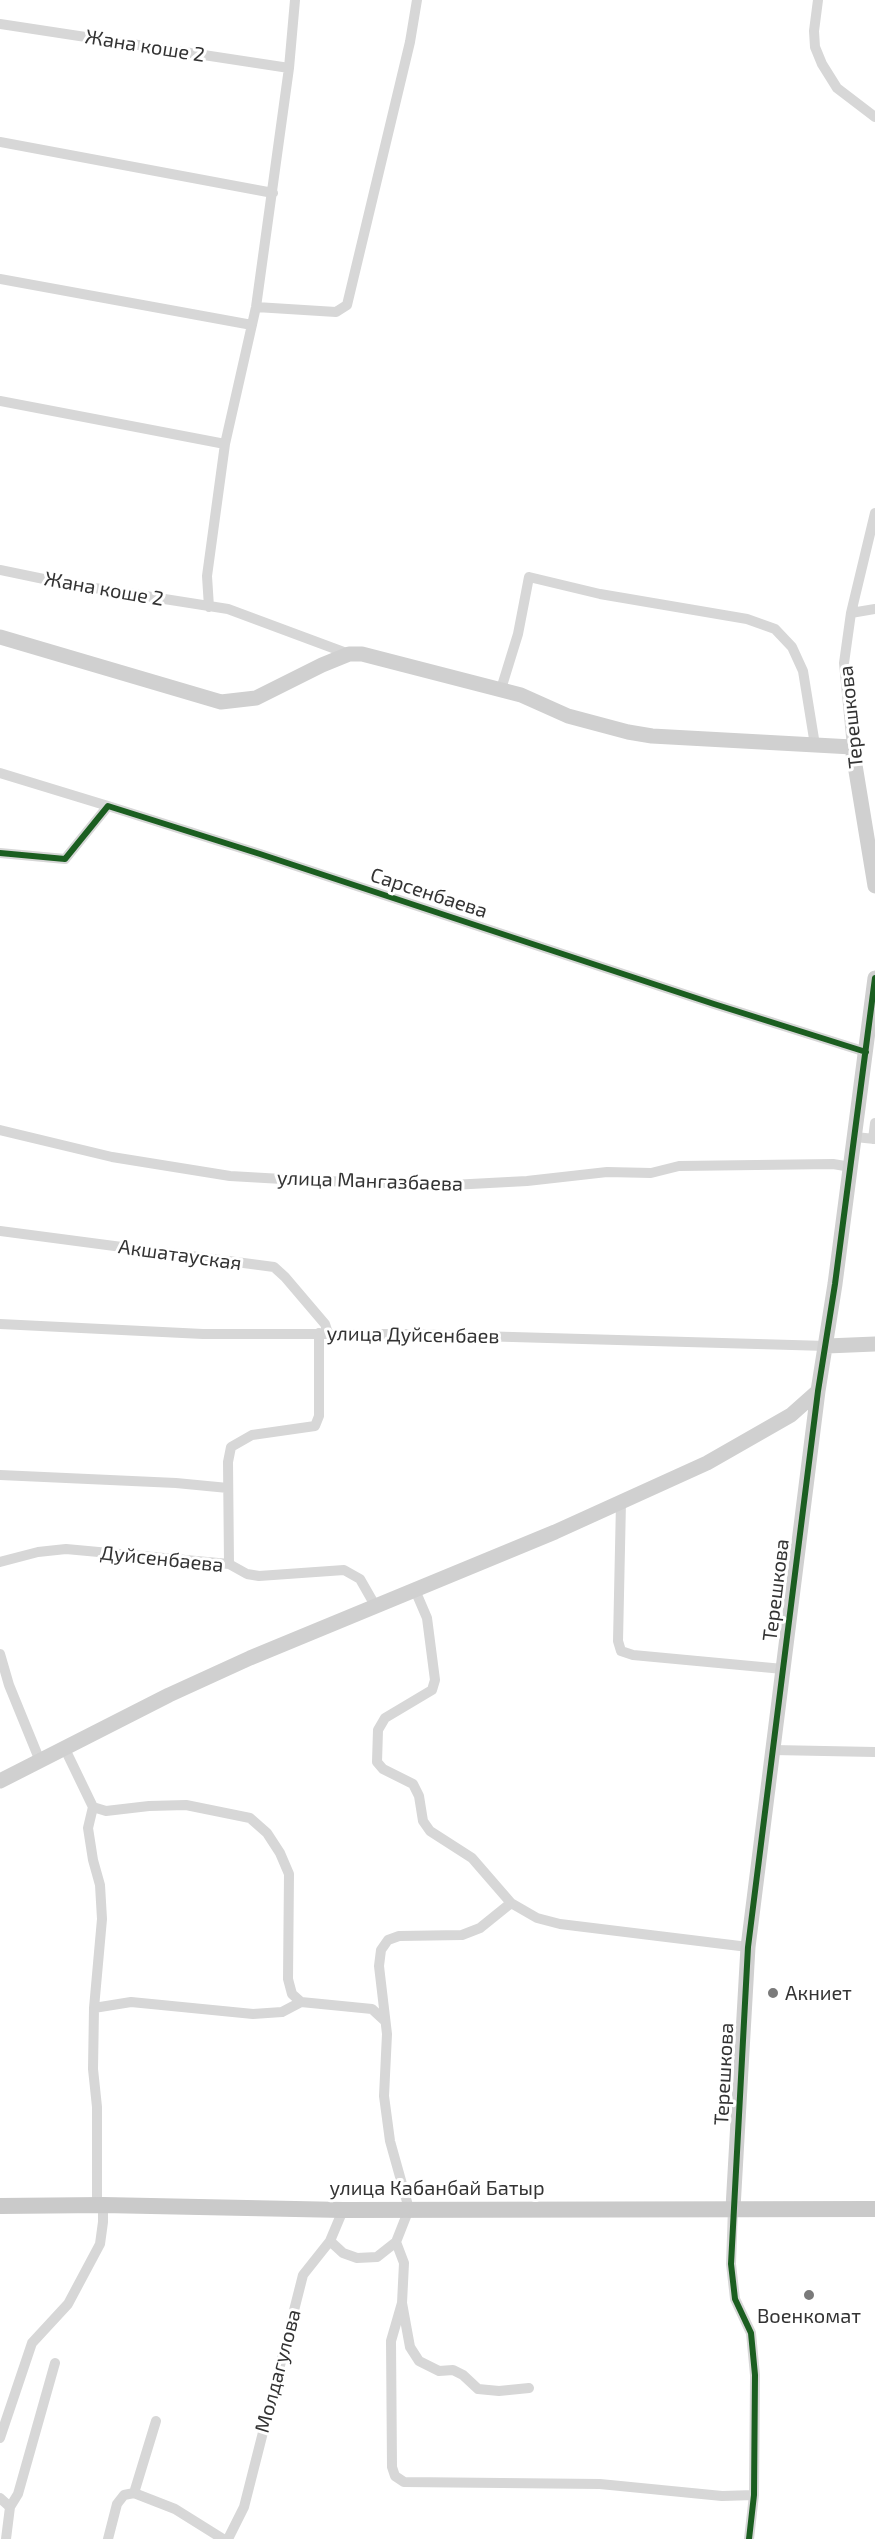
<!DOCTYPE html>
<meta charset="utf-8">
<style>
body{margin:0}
canvas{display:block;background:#fff}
</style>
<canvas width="875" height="2539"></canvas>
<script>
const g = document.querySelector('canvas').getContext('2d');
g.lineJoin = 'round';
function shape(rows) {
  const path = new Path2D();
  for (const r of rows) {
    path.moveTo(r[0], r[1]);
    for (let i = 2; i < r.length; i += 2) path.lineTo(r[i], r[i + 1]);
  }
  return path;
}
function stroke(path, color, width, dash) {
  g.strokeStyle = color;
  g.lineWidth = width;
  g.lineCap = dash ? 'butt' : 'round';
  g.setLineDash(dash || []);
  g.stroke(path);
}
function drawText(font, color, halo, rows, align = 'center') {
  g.font = font + ' "Exo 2",sans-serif';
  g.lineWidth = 6;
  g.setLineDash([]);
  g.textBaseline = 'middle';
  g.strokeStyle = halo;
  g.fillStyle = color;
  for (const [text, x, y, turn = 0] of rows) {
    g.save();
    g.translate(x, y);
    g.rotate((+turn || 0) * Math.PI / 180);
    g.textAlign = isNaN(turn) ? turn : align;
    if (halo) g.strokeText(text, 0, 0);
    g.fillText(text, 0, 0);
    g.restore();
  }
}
stroke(shape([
 [818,0,814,31,815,47,822,64,837,88,875,117],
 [0,24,289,68],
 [0,142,273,193],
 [0,279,252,325],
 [256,307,336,312,347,305,410,42,417,0],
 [0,401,225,444],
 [0,570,63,583,228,609,349,654],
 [209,607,207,576,225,444,256,307,289,68,295,0],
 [851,613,875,609],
 [501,689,518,634,529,577,600,594,747,619,775,629,792,647,803,671,815,745],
 [852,747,844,663,851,613,875,513],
 [0,773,108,806],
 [0,853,65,859,108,806,260,854,714,1004,866,1052],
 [0,1130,112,1157,230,1176,317,1181,374,1182,433,1186,527,1181,607,1172,651,1173,679,1166,833,1164,851,1167],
 [855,1137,875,1139],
 [873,1139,875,1123],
 [0,1231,274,1267,285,1277,325,1324,328,1333],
 [0,1324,203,1334,408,1334,827,1346],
 [0,1475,176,1483,228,1488],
 [621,1502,618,1641,621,1651,633,1655,783,1669],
 [0,1562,38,1552,66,1549,229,1564,247,1574,259,1576,344,1570,360,1579,376,1607],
 [229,1564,228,1462,231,1447,252,1435,315,1426,319,1416,319,1333],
 [415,1590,427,1618,435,1680,432,1690,385,1718,378,1730,377,1762,383,1769,413,1784,419,1796,423,1821,430,1831,472,1858,511,1903,537,1918,560,1924,748,1947],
 [0,1654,9,1685,40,1761],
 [65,1749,93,1807,106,1811,149,1806,186,1805,250,1818,267,1833,280,1853,289,1874,288,1979,292,1994,301,2002,372,2009,385,2021],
 [773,1750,875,1752],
 [93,1807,88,1828,93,1860,100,1885,102,1919,94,2008,93,2069,97,2107,97,2205],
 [94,2008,131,2002,253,2014,282,2012,301,2002],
 [733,2208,731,2264,735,2299,751,2333,755,2375,754,2495,749,2539],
 [330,2241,343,2253,357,2258,377,2257,396,2242,409,2209,390,2141,384,2096,387,2034,379,1966,381,1950,388,1940,399,1936,462,1935,480,1928,511,1903],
 [396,2242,404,2263,402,2303,410,2347,419,2361,439,2371,453,2370,463,2375,478,2389,499,2391,529,2388],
 [402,2303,391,2341,392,2467,395,2476,404,2482,600,2484,722,2496,754,2495],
 [0,2438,32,2343,68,2304,100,2244,103,2222,103,2205],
 [134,2493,175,2509,223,2539],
 [0,2498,10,2507],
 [6,2539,10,2507,18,2494,55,2363],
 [108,2539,117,2504,124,2495,134,2493,156,2421],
 [228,2539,244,2507,303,2275,330,2241,343,2210]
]), '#d7d7d7', 10);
stroke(shape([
 [0,637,221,702,256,698,322,665,349,654,362,654,521,695,568,716,628,732,652,736,852,747,875,886],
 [827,1346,875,1344],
 [0,1781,169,1695,250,1658,555,1532,707,1463,791,1415,818,1391],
 [733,2208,748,1947,818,1391,835,1284,875,978]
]), '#d0d0d0', 15);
stroke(shape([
 [0,2206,103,2205,343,2210,875,2209]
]), '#cacaca', 16);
stroke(shape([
 [0,853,65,859,108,806,260,854,714,1004,866,1052],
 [749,2539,754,2495,755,2375,751,2333,735,2299,731,2264,748,1947,818,1391,835,1284,875,978]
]), '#1b5e20', 6);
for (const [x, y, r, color] of [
 [773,1993,6,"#7a7a7a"],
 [809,2295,6,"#7a7a7a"]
]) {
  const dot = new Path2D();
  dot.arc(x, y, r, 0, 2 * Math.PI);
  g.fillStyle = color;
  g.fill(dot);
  stroke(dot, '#fff', 2);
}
drawText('20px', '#333', '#fff', [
 ["Жана коше 2",145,46,9],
 ["Жана коше 2",104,589,10],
 ["Терешкова",851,717,-96],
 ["Сарсенбаева",429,893,18],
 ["улица Мангазбаева",370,1181,2],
 ["Акшатауская",180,1255,8],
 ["улица Дуйсенбаев",413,1335,1],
 ["Дуйсенбаева",162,1559,6],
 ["Терешкова",776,1590,-83],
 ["Терешкова",724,2074,-87],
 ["улица Кабанбай Батыр",437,2188],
 ["Молдагулова",278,2371,-75]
]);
drawText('20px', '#333', '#fff', [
 ["Акниет",785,1993],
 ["Военкомат",809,2316,"center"]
], 'left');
</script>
